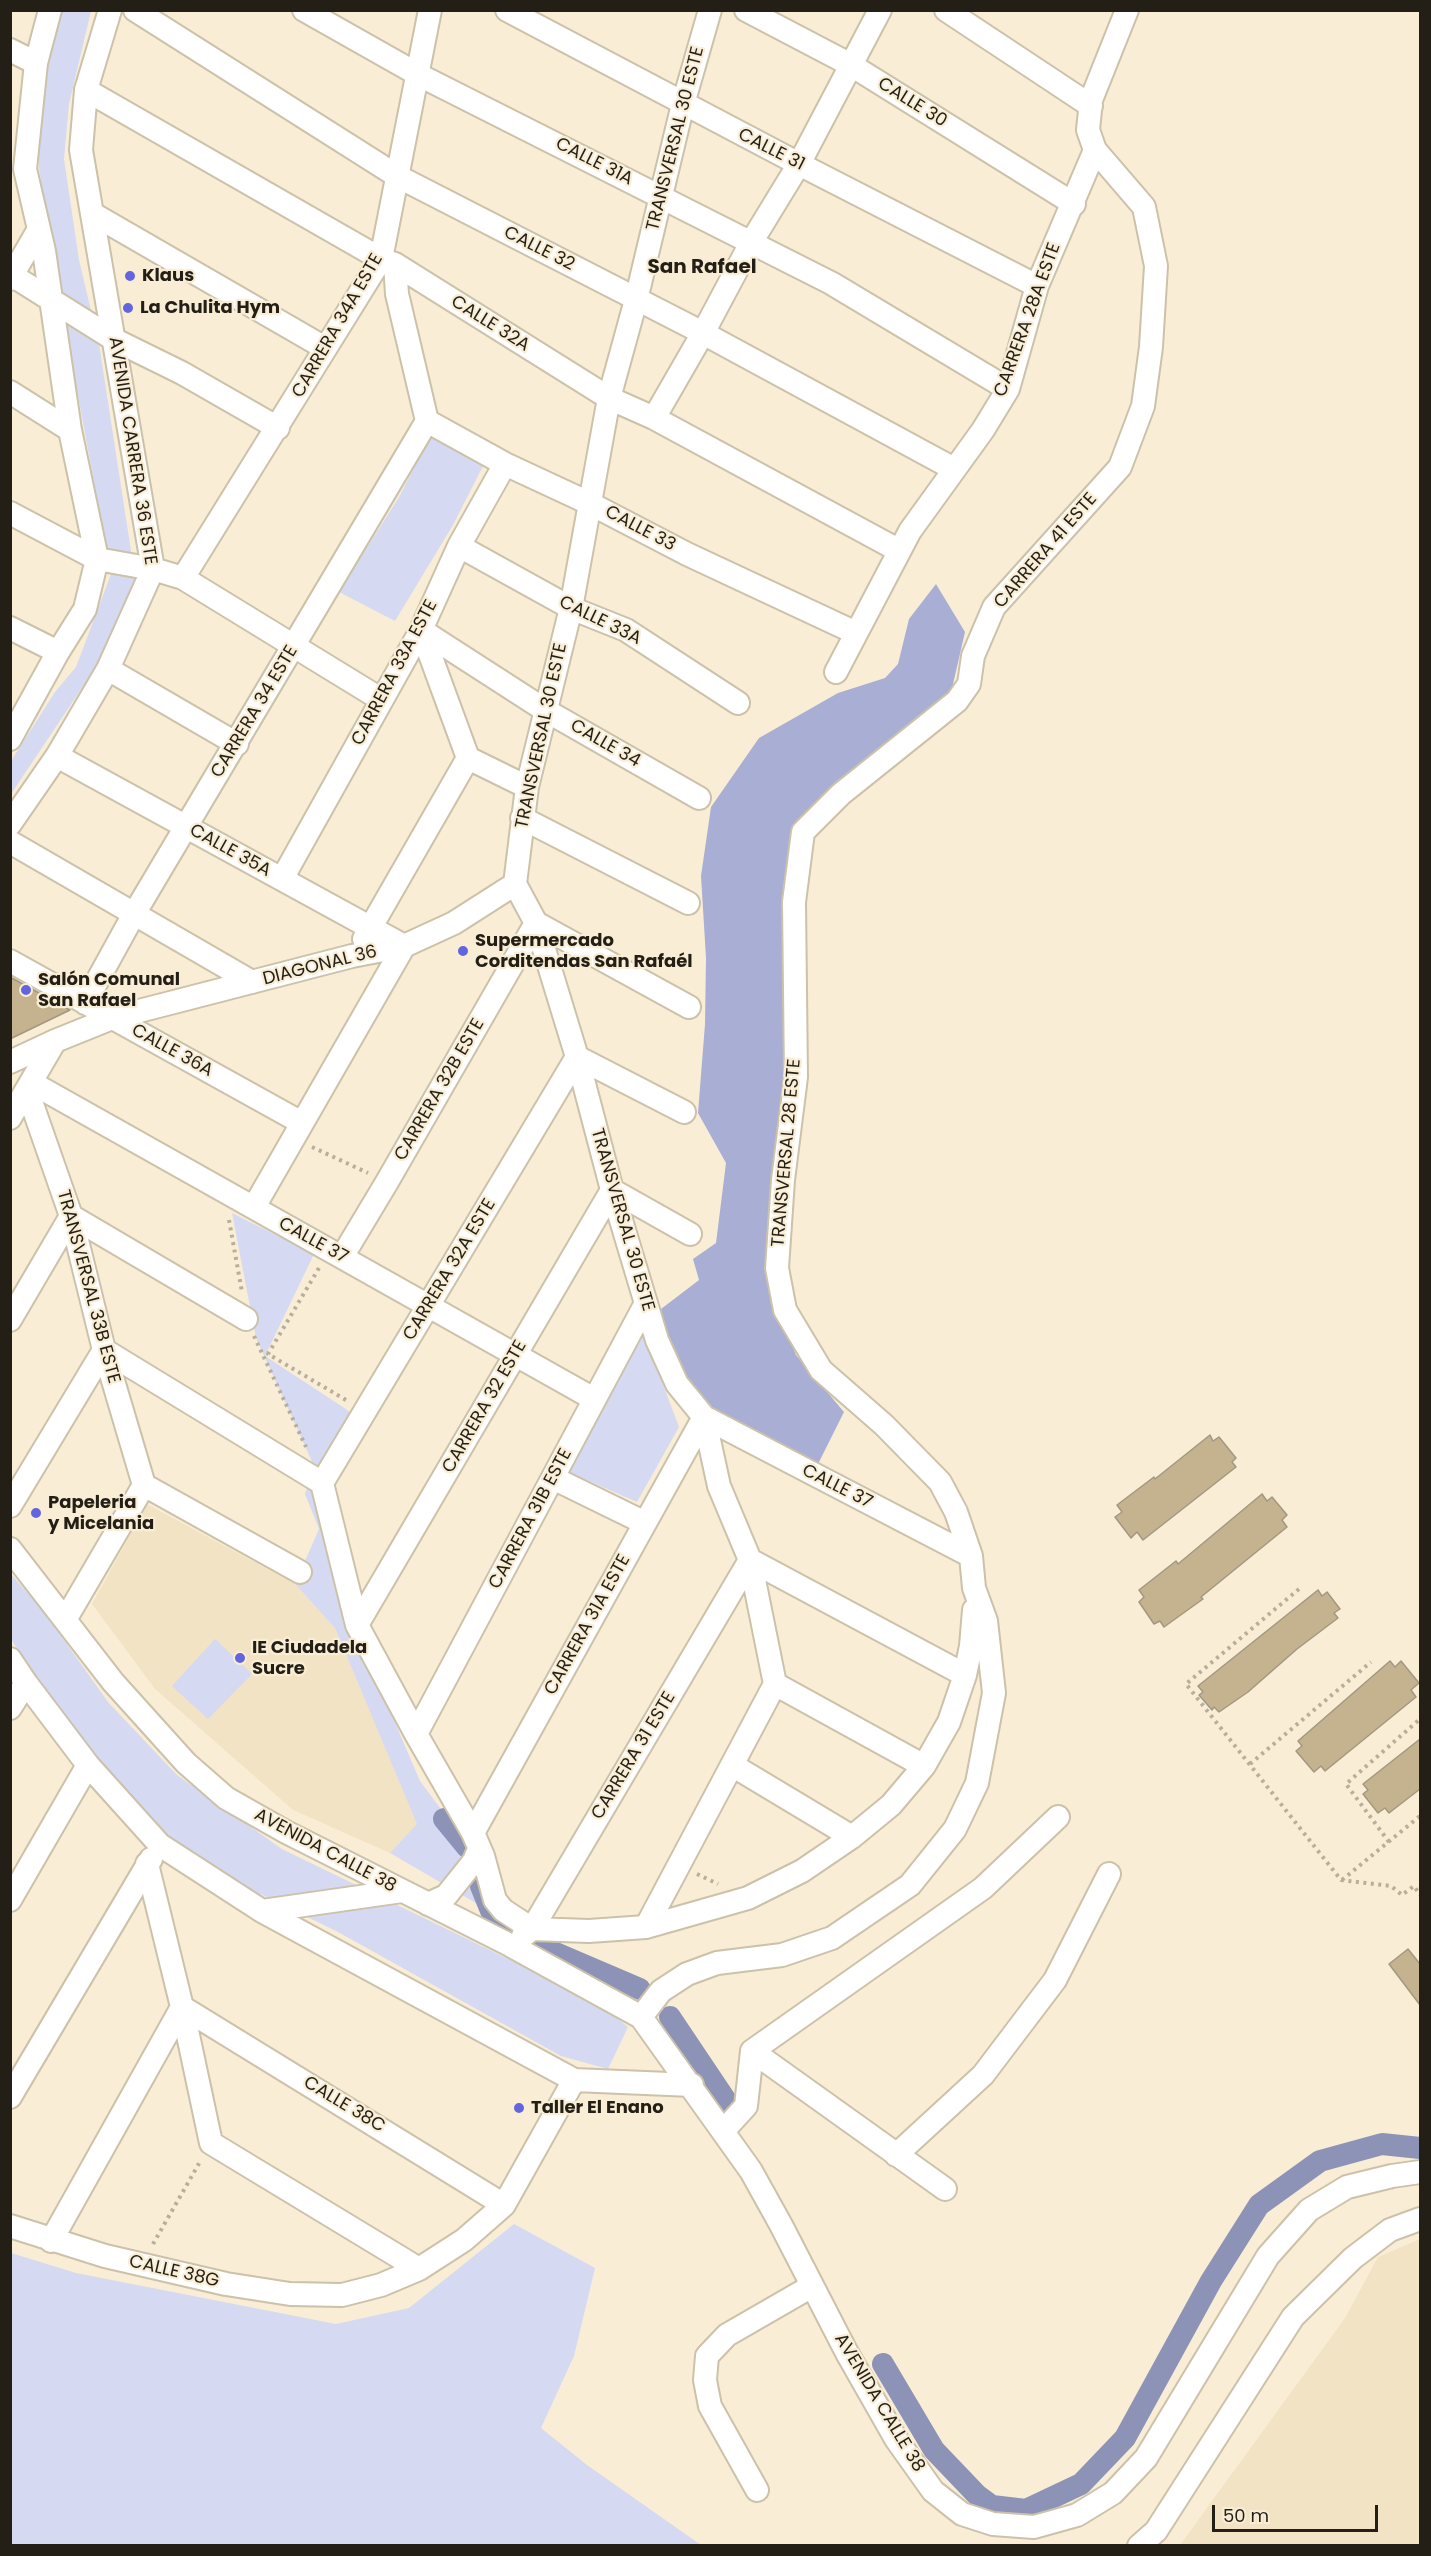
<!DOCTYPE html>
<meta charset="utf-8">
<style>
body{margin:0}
#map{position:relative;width:1431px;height:2556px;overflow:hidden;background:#f9eed5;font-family:Poppins,sans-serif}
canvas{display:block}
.frame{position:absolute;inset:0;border:12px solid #231f16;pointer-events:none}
.scale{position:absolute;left:1212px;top:2505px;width:166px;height:27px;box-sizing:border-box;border:3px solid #231f16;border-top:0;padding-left:8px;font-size:18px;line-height:21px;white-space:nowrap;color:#231f16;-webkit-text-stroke:4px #f9eed5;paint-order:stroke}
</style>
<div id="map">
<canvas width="1431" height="2556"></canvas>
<div class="frame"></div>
<div class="scale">50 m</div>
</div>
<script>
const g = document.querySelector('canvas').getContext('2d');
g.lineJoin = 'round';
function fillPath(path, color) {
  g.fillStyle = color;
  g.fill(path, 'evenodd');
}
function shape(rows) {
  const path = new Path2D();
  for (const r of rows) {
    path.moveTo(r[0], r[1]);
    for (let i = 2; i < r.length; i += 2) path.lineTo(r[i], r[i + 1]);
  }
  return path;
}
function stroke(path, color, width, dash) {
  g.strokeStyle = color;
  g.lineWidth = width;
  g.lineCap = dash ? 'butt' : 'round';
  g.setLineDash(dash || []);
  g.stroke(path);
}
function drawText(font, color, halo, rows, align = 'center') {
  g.font = font + ' Poppins,sans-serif';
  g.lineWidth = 4.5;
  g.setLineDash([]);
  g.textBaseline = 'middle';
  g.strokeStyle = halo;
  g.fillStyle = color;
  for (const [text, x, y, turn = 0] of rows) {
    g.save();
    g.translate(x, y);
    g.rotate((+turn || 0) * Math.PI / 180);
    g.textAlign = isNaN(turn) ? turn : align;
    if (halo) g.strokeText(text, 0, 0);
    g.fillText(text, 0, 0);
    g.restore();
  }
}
fillPath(shape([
 [147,1504,295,1584,335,1628,418,1824,390,1853,293,1810,155,1689,92,1604],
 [1420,2239,1420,2545,1180,2545,1345,2318,1378,2257]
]), '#f2e3c4');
fillPath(shape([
 [62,11,91,11,69,104,64,159,79,260,99,344,136,583,100,661,11,794,11,761,55,692,76,667,111,574,51,250,39,168,38,107],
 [433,431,487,458,453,525,395,621,339,592,399,497],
 [232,1213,314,1254,265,1356,352,1413,326,1456,357,1634,420,1781,455,1828,481,1906,390,1853,417,1824,335,1628,295,1584,319,1529,305,1494,314,1466,256,1338],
 [644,1334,679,1427,637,1502,566,1471],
 [10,1573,42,1609,108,1702,177,1775,282,1849,601,2004,628,2027,608,2069,561,2056,338,1932,250,1889,169,1838,53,1708,11,1639],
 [215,1639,252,1674,208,1719,172,1686],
 [514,2224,595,2268,574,2356,541,2428,587,2465,701,2545,11,2545,11,2253,76,2273,336,2324,409,2308]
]), '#d5d9f2');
fillPath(shape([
 [936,584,965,632,948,706,802,828,793,1050,772,1295,796,1355,844,1412,818,1464,695,1399,673,1369,661,1309,699,1280,693,1259,716,1243,726,1163,698,1113,705,1024,706,958,701,876,711,807,759,738,838,693,885,678,898,664,909,619]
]), '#a9aed4');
stroke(shape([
 [444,1819,467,1847],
 [481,1886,494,1918,509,1931],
 [537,1945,640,1989],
 [670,2017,731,2108],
 [883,2364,934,2450,977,2495,992,2506,1026,2510,1081,2484,1125,2438,1211,2281,1259,2205,1320,2161,1382,2144,1420,2148]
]), '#8d93b7', 22);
const building = shape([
 [10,977,70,1010,10,1039,10,977],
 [1210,1435,1213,1441,1219,1437,1236,1458,1232,1462,1236,1467,1143,1540,1137,1532,1131,1538,1115,1517,1122,1512,1117,1505,1154,1477,1155,1479,1210,1435],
 [1262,1494,1267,1501,1272,1497,1287,1515,1282,1520,1287,1527,1201,1597,1203,1599,1164,1627,1160,1621,1154,1624,1139,1602,1144,1597,1139,1590,1176,1561,1178,1564,1262,1494],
 [1318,1590,1322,1596,1327,1592,1340,1609,1334,1613,1338,1618,1297,1649,1248,1692,1219,1712,1214,1707,1212,1710,1199,1695,1203,1692,1198,1686,1318,1590],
 [1390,1661,1395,1667,1401,1661,1419,1683,1411,1690,1416,1697,1325,1771,1321,1766,1314,1772,1296,1751,1302,1746,1298,1741,1390,1661],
 [1420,1739,1420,1789,1389,1813,1385,1808,1378,1813,1363,1794,1368,1790,1363,1784,1420,1739],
 [1408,1949,1420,1964,1420,2005,1389,1964,1408,1949]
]);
fillPath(building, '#c4b38e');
stroke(building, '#a29881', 1.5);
const minor = shape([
 [135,10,397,176,703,333,954,469],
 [304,10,419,75,831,283,1008,389],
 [507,10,799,164,1037,286],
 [710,10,683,104,636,300,609,398,571,608,527,787,515,884,536,923,577,1057,612,1190,657,1340,677,1384,704,1417,719,1486,750,1560,775,1684],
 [746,10,851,65,1074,204],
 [946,10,1091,106],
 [10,50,36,63],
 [86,90,381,259,395,264,609,398,654,418,898,550],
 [93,214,325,348],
 [395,264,397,294,427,421],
 [10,274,115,340,182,373,278,428],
 [10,279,39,229],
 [10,392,70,430],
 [654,418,703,333,752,241,799,164,880,10],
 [427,421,505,464,591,504,687,554,856,633],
 [10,513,97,559,153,569,183,578,382,700],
 [459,546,571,608,626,630,738,703],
 [183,578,381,259,430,10],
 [10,628,58,652],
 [421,630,545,710,699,798],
 [421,630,468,758],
 [108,669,237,744],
 [836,672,910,531,983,430,1008,389,1037,286,1095,150,1088,130,1091,100,1127,10],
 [10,739,58,652,85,609,97,559,70,430,44,251,25,169,36,63,50,10],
 [57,756,404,946,254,1207],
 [468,758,527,787],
 [522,818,688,903],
 [10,824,57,756,108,669,153,569,81,150,86,90,110,10],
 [10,842,252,982],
 [282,879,421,630,459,546,505,464],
 [364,939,468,758],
 [10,961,302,1123],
 [85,1003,134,914,427,421],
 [10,1062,55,1041],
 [32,1083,594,1399],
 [27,1090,71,1216,104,1350,144,1485],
 [10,1118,55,1041,112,1018,352,956,404,946,454,923,515,884],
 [342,1257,387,1182,536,923,689,1007],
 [10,1320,71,1216,246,1319],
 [704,1417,971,1556],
 [553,1478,645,1523],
 [322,1483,357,1625,416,1734,473,1833,483,1856,495,1900,503,1910,532,1929,589,1931,646,1927,748,1898,802,1871,852,1837,891,1805,924,1766,949,1722,965,1675,971,1646,974,1610],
 [322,1483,577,1057,684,1112],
 [144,1485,300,1572],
 [10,1506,104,1350,322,1483],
 [10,1549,113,1682,186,1763,226,1798,286,1832,510,1945,641,2017,751,2171,781,2225,847,2353,896,2439,933,2491,962,2514,993,2524,1034,2527,1077,2515,1113,2493,1146,2458,1268,2256,1309,2210,1347,2187,1392,2176,1420,2172],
 [65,1620,144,1485],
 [357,1625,612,1190,690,1234],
 [10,1659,26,1683,88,1765,160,1845,262,1911,574,2080,692,2085],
 [775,1684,924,1766],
 [10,1708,26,1683],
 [416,1734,646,1303],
 [732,1765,852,1837],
 [473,1833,704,1417],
 [147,1864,182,2007,211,2143,419,2269],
 [10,1900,88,1765],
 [428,1904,446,1896,474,1861,479,1849],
 [262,1911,402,1891],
 [646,1927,775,1684],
 [523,1936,532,1929,750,1560,965,1675],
 [641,2017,661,1991,687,1974,717,1963,782,1955,832,1938,910,1885,955,1829,977,1783,994,1693,986,1621,974,1588,971,1556,956,1512,940,1482,884,1425,821,1370,785,1310,777,1268,783,1180,796,1077,794,902,803,832,841,794,957,701,969,684,973,656,994,607,1120,467,1143,406,1151,347,1156,266,1144,207,1095,150],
 [752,2051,945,2189],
 [10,2097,151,1859],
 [724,2130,746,2106,752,2051,983,1888,1058,1817],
 [896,2155,983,2075,1055,1980,1109,1874],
 [10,2226,105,2256,226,2284,290,2294,342,2295,381,2285,419,2269,464,2240,504,2205,574,2080],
 [51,2241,182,2007,504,2205],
 [757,2490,710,2406,705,2380,707,2356,727,2335,812,2286],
 [1139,2546,1156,2531,1293,2317,1353,2258,1390,2230,1420,2219]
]);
stroke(minor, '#ccc1a9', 26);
stroke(shape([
 [312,1147,368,1173],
 [229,1220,242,1292],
 [319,1268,268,1354,346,1400],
 [254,1336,306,1447],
 [1299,1589,1186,1684,1341,1880,1391,1886,1402,1895,1414,1886,1420,1895],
 [1250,1764,1371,1662],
 [1389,1842,1346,1784,1420,1719],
 [697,1874,718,1884],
 [1342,1880,1420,1816],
 [153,2244,201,2160]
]), '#b8af9b', 4, [3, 4.5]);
stroke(minor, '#fff', 22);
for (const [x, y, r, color] of [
 [130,276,6,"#6365de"],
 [128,308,6,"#6365de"],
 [463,951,6,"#6365de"],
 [26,990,6,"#6365de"],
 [36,1513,6,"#6365de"],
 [240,1658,6,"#6365de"],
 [519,2108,6,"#6365de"]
]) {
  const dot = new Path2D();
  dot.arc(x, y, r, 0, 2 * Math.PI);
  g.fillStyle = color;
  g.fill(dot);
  stroke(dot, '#f9eed5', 2);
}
drawText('18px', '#231f16', '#f9eed5', [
 ["CALLE 30",912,103,32],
 ["TRANSVERSAL 30 ESTE",676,139,-76],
 ["CALLE 31",771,150,27],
 ["CALLE 31A",594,162,27],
 ["CALLE 32",539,249,27],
 ["CARRERA 28A ESTE",1028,320,-70],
 ["CALLE 32A",490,324,32],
 ["CARRERA 34A ESTE",338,326,-60],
 ["AVENIDA CARRERA 36 ESTE",132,451,81],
 ["CALLE 33",640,529,28],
 ["CARRERA 41 ESTE",1046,551,-49],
 ["CALLE 33A",600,621,26],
 ["CARRERA 33A ESTE",395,673,-62],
 ["CARRERA 34 ESTE",255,712,-59],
 ["TRANSVERSAL 30 ESTE",542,736,-78],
 ["CALLE 34",605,744,30],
 ["CALLE 35A",230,851,29],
 ["DIAGONAL 36",320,966,-14],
 ["CALLE 36A",172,1051,29],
 ["CARRERA 32B ESTE",440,1090,-60],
 ["TRANSVERSAL 28 ESTE",787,1153,-85],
 ["TRANSVERSAL 30 ESTE",622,1220,74],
 ["CALLE 37",313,1241,29],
 ["CARRERA 32A ESTE",450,1270,-59],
 ["TRANSVERSAL 33B ESTE",88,1287,75],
 ["CARRERA 32 ESTE",485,1407,-60],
 ["CALLE 37",837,1487,27],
 ["CARRERA 31B ESTE",531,1519,-62],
 ["CARRERA 31A ESTE",588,1625,-61],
 ["CARRERA 31 ESTE",634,1756,-59],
 ["AVENIDA CALLE 38",325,1851,28],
 ["CALLE 38C",344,2105,31],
 ["CALLE 38G",174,2272,13],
 ["AVENIDA CALLE 38",879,2403,59]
]);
drawText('bold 18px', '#231f16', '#f9eed5', [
 ["Klaus",142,276],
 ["La Chulita Hym",140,308],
 ["Supermercado",475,941],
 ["Corditendas San Rafaél",475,962],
 ["Salón Comunal",38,980],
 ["San Rafael",38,1001],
 ["Papeleria",48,1503],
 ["y Micelania",48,1524],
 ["IE Ciudadela",252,1648],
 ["Sucre",252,1669],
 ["Taller El Enano",531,2108]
], 'left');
drawText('bold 20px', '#231f16', '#f9eed5', [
 ["San Rafael",702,268]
]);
</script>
